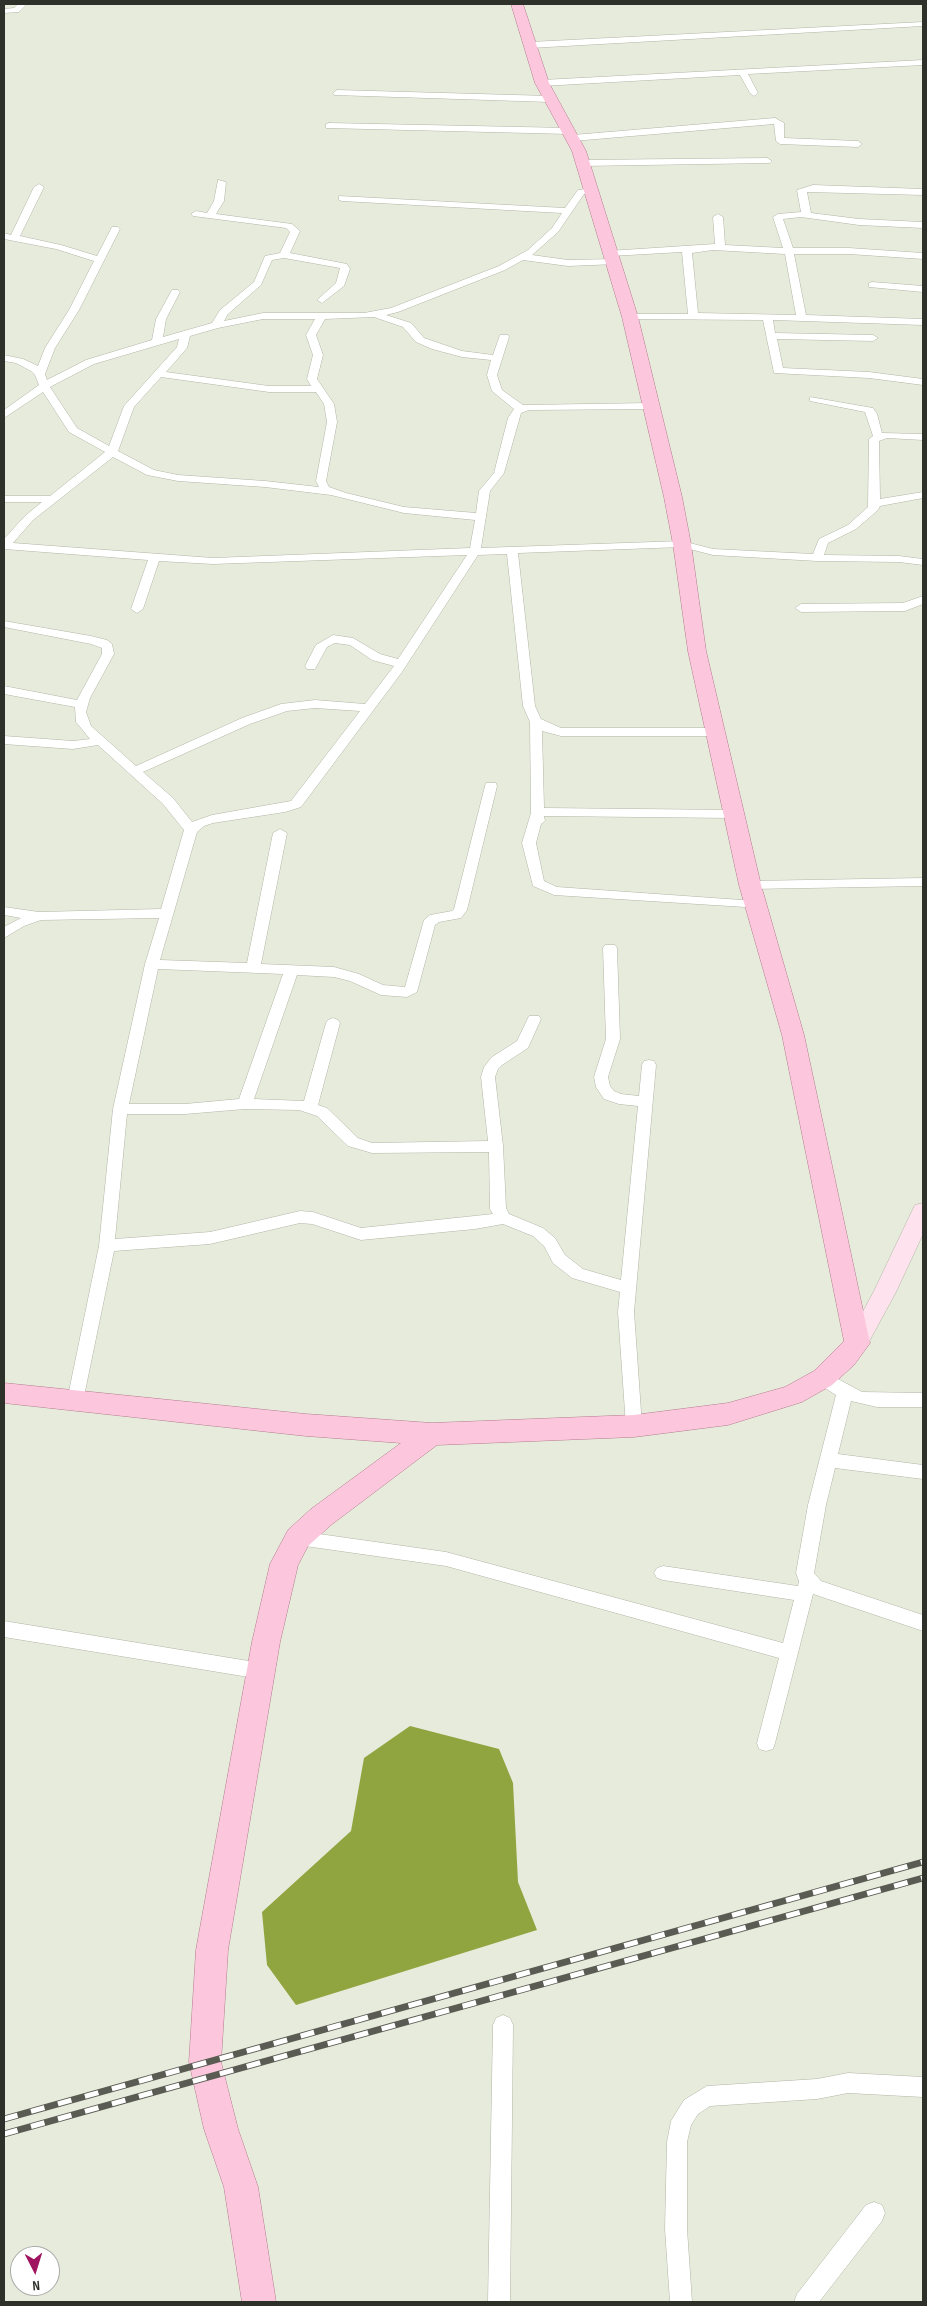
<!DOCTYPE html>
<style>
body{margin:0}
#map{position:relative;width:927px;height:2306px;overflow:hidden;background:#e7ebdb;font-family:"Sofia Sans Condensed",sans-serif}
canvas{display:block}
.frame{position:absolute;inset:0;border:5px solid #2e302a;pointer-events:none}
.north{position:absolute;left:10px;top:2246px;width:50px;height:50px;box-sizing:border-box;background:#fff;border:1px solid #abacaa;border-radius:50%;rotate:175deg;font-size:14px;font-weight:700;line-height:20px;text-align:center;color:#2e302a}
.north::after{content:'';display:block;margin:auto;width:18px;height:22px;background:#a01560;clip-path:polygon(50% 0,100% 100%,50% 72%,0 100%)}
</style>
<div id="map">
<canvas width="927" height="2306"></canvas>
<div class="frame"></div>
<div class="north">N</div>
</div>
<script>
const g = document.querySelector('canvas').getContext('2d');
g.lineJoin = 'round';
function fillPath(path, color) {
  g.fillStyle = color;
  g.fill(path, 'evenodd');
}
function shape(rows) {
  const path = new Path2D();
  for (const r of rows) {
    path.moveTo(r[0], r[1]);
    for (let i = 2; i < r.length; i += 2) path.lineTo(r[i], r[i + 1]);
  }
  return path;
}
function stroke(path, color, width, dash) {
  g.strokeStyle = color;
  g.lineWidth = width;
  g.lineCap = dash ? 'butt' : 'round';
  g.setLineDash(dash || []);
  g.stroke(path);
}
fillPath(shape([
 [410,1726,499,1749,513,1783,518,1882,537,1930,296,2005,267,1965,262,1912,351,1831,364,1758]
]), '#90a43f');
const minor = shape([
 [18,4,27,4,19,12,4,13,4,9,14,8,18,4],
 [923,22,923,26,530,48,526,45,530,42,923,22],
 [923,60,923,65,748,74,758,93,754,96,750,93,740,75,542,86,538,83,542,80,923,60],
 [337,90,550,96,554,99,550,102,334,95,333,93,337,90],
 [775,118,784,123,784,138,858,141,862,144,858,147,780,144,776,141,774,124,573,141,569,138,573,135,775,118],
 [329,123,569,128,573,131,569,134,326,128,326,124,329,123],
 [767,158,772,161,770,163,582,166,577,163,582,160,767,158],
 [218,180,226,182,224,201,216,214,292,224,300,231,290,253,347,264,350,269,344,286,322,303,317,300,336,283,340,268,284,258,272,260,261,285,228,314,224,321,263,313,364,313,391,308,499,266,528,250,552,228,562,213,342,201,339,200,339,196,565,208,578,190,594,188,594,192,584,194,558,232,532,255,568,260,614,259,619,262,617,264,568,266,523,260,505,270,398,312,386,315,411,323,424,338,462,351,493,355,500,335,508,335,509,337,497,375,502,390,523,405,651,403,656,406,651,409,529,410,521,413,504,473,490,491,481,548,682,541,713,549,813,554,819,539,848,525,868,507,869,439,873,436,865,412,810,401,810,397,873,408,877,414,882,433,923,434,923,440,887,438,879,441,880,499,923,492,923,498,880,506,878,510,856,529,828,543,824,555,899,556,923,559,923,565,899,562,817,561,713,555,682,547,518,553,535,706,541,719,561,728,715,728,721,732,715,736,561,736,542,731,544,808,734,810,740,814,734,818,544,816,545,821,541,824,536,843,544,881,557,887,756,901,763,905,761,908,554,895,533,886,522,843,531,813,530,722,523,706,507,554,478,555,402,672,301,807,285,812,213,823,204,826,197,832,160,960,247,963,273,833,280,829,287,833,261,964,334,967,359,974,383,985,405,987,424,920,430,915,452,911,454,909,485,786,486,783,496,783,497,786,467,910,461,918,439,922,435,925,417,992,407,997,381,995,350,981,334,977,297,975,254,1099,304,1101,326,1023,328,1020,333,1018,338,1020,340,1023,318,1105,327,1108,358,1138,372,1143,488,1141,481,1077,484,1067,492,1057,517,1041,529,1016,539,1016,541,1019,528,1048,502,1065,498,1069,495,1077,503,1146,506,1208,509,1214,543,1228,555,1238,565,1255,583,1269,621,1280,638,1106,619,1104,604,1099,596,1087,594,1077,606,1039,603,948,605,945,615,945,617,948,620,1039,608,1077,610,1086,614,1091,621,1094,639,1096,642,1065,644,1061,649,1060,654,1061,656,1065,634,1312,642,1426,640,1431,634,1433,628,1431,626,1426,618,1312,620,1292,572,1278,553,1263,544,1246,533,1236,503,1224,475,1229,361,1240,312,1224,300,1223,210,1244,114,1251,83,1401,81,1406,75,1408,69,1406,67,1401,99,1246,113,1109,145,964,159,918,41,920,24,926,4,938,4,927,21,918,4,915,4,907,39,912,161,909,184,830,163,804,98,745,73,749,4,744,4,736,73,741,90,739,76,722,75,707,4,694,4,686,77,700,102,654,102,648,91,644,4,627,4,621,91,636,107,640,112,644,114,654,90,698,86,712,91,726,136,766,242,718,281,704,315,700,365,704,394,666,372,660,350,645,335,643,327,647,315,669,307,669,305,666,316,645,333,635,353,638,380,654,398,659,467,555,213,564,159,561,143,609,137,613,131,609,148,560,4,549,4,539,25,516,42,502,4,502,4,496,50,496,105,452,69,432,43,392,4,418,4,410,39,385,35,375,31,371,16,363,4,361,4,355,23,359,38,366,45,348,69,310,94,261,56,249,4,239,4,233,11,235,34,187,39,184,44,187,20,236,61,245,97,256,112,227,118,227,120,229,79,310,55,348,45,374,47,380,86,360,152,340,156,319,172,290,178,290,180,292,166,319,163,337,212,323,220,310,254,282,265,256,280,253,290,232,286,228,193,216,191,214,196,211,207,213,214,201,218,180],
 [374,317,403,327,416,342,432,349,462,357,491,360,487,375,492,391,514,409,508,418,494,473,479,491,476,513,404,507,346,493,329,487,326,481,337,422,334,404,317,379,323,355,316,335,325,319,374,317],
 [263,319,315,319,306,335,313,355,307,379,311,386,269,386,166,372,187,348,190,336,218,328,263,319],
 [179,339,177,347,124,406,109,446,77,428,50,387,94,364,179,339],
 [161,377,269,392,316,392,324,404,327,422,316,481,319,487,265,481,178,475,154,470,118,451,134,407,161,377],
 [113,457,147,475,178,481,265,487,331,495,404,513,475,520,470,548,213,558,13,543,33,520,113,457],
 [315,708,360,711,291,801,212,815,192,822,173,798,143,772,250,724,287,711,315,708],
 [158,969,283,974,239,1099,185,1104,129,1104,158,969],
 [245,1109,299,1110,317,1116,348,1146,372,1153,489,1152,490,1209,493,1214,361,1228,313,1212,300,1211,210,1232,115,1239,127,1114,185,1114,245,1109],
 [813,185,923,189,923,195,807,192,811,213,859,219,923,222,923,228,859,225,801,217,783,219,793,248,849,248,923,253,923,259,849,254,794,254,806,315,923,319,923,325,773,320,775,333,873,335,878,338,873,341,777,339,783,368,869,372,923,379,923,385,869,378,774,373,763,320,626,319,625,317,630,314,688,314,682,252,611,256,608,255,608,251,715,244,713,217,718,214,723,217,725,245,783,248,773,217,778,214,801,212,797,190,813,185],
 [713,250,785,254,796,315,698,313,692,253,713,250],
 [872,282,923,286,923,292,869,287,869,283,872,282],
 [923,596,923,604,905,611,801,612,795,608,801,604,903,603,923,596],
 [923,878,923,886,750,889,743,885,750,881,923,878],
 [823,1371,862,1392,923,1393,923,1407,877,1407,851,1401,838,1454,923,1465,923,1479,835,1468,826,1505,814,1573,821,1581,923,1615,923,1631,813,1594,775,1743,773,1749,766,1751,759,1749,757,1743,779,1658,446,1566,298,1545,292,1543,289,1538,292,1533,298,1531,446,1552,783,1643,794,1600,663,1580,657,1578,654,1573,657,1568,663,1566,798,1586,799,1581,796,1573,808,1505,836,1395,817,1383,815,1378,817,1373,823,1371],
 [4,1621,261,1663,267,1665,270,1671,267,1677,261,1679,4,1637,4,1621],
 [503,2015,510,2018,513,2025,510,2302,488,2302,493,2025,496,2018,503,2015],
 [848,2073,923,2077,923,2097,848,2093,817,2099,710,2106,698,2114,691,2125,687,2142,687,2229,692,2302,670,2302,665,2229,667,2142,671,2121,684,2100,707,2086,817,2079,848,2073],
 [874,2202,882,2205,885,2213,882,2221,819,2302,794,2302,797,2294,866,2205,874,2202]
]);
const secondary = shape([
 [923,1203,923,1234,896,1292,865,1349,857,1352,849,1349,846,1343,874,1291,912,1211,915,1205,923,1203]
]);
const primary = shape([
 [511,4,523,4,549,83,586,151,638,317,682,497,691,544,706,651,761,885,804,1035,870,1343,854,1365,832,1385,802,1402,728,1425,634,1437,437,1445,331,1525,308,1546,298,1565,280,1642,228,1950,221,2062,238,2129,258,2187,276,2302,242,2302,224,2187,204,2129,189,2062,196,1950,252,1642,270,1564,288,1530,311,1509,401,1443,306,1436,4,1403,4,1383,306,1414,432,1423,634,1415,728,1403,785,1387,814,1371,844,1341,782,1035,739,885,688,651,673,544,664,497,622,317,572,151,535,83,511,4]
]);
stroke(minor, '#b1b5a6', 1);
stroke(secondary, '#b1b5a6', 1);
stroke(primary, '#b37a8f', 1);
fillPath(minor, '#fff');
fillPath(secondary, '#fee3ee');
fillPath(primary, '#fcc7dc');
const rail = shape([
 [4,2119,923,1862],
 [4,2134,923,1878]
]);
stroke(rail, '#5a5c54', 7);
stroke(rail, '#fff', 5, [14]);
</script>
